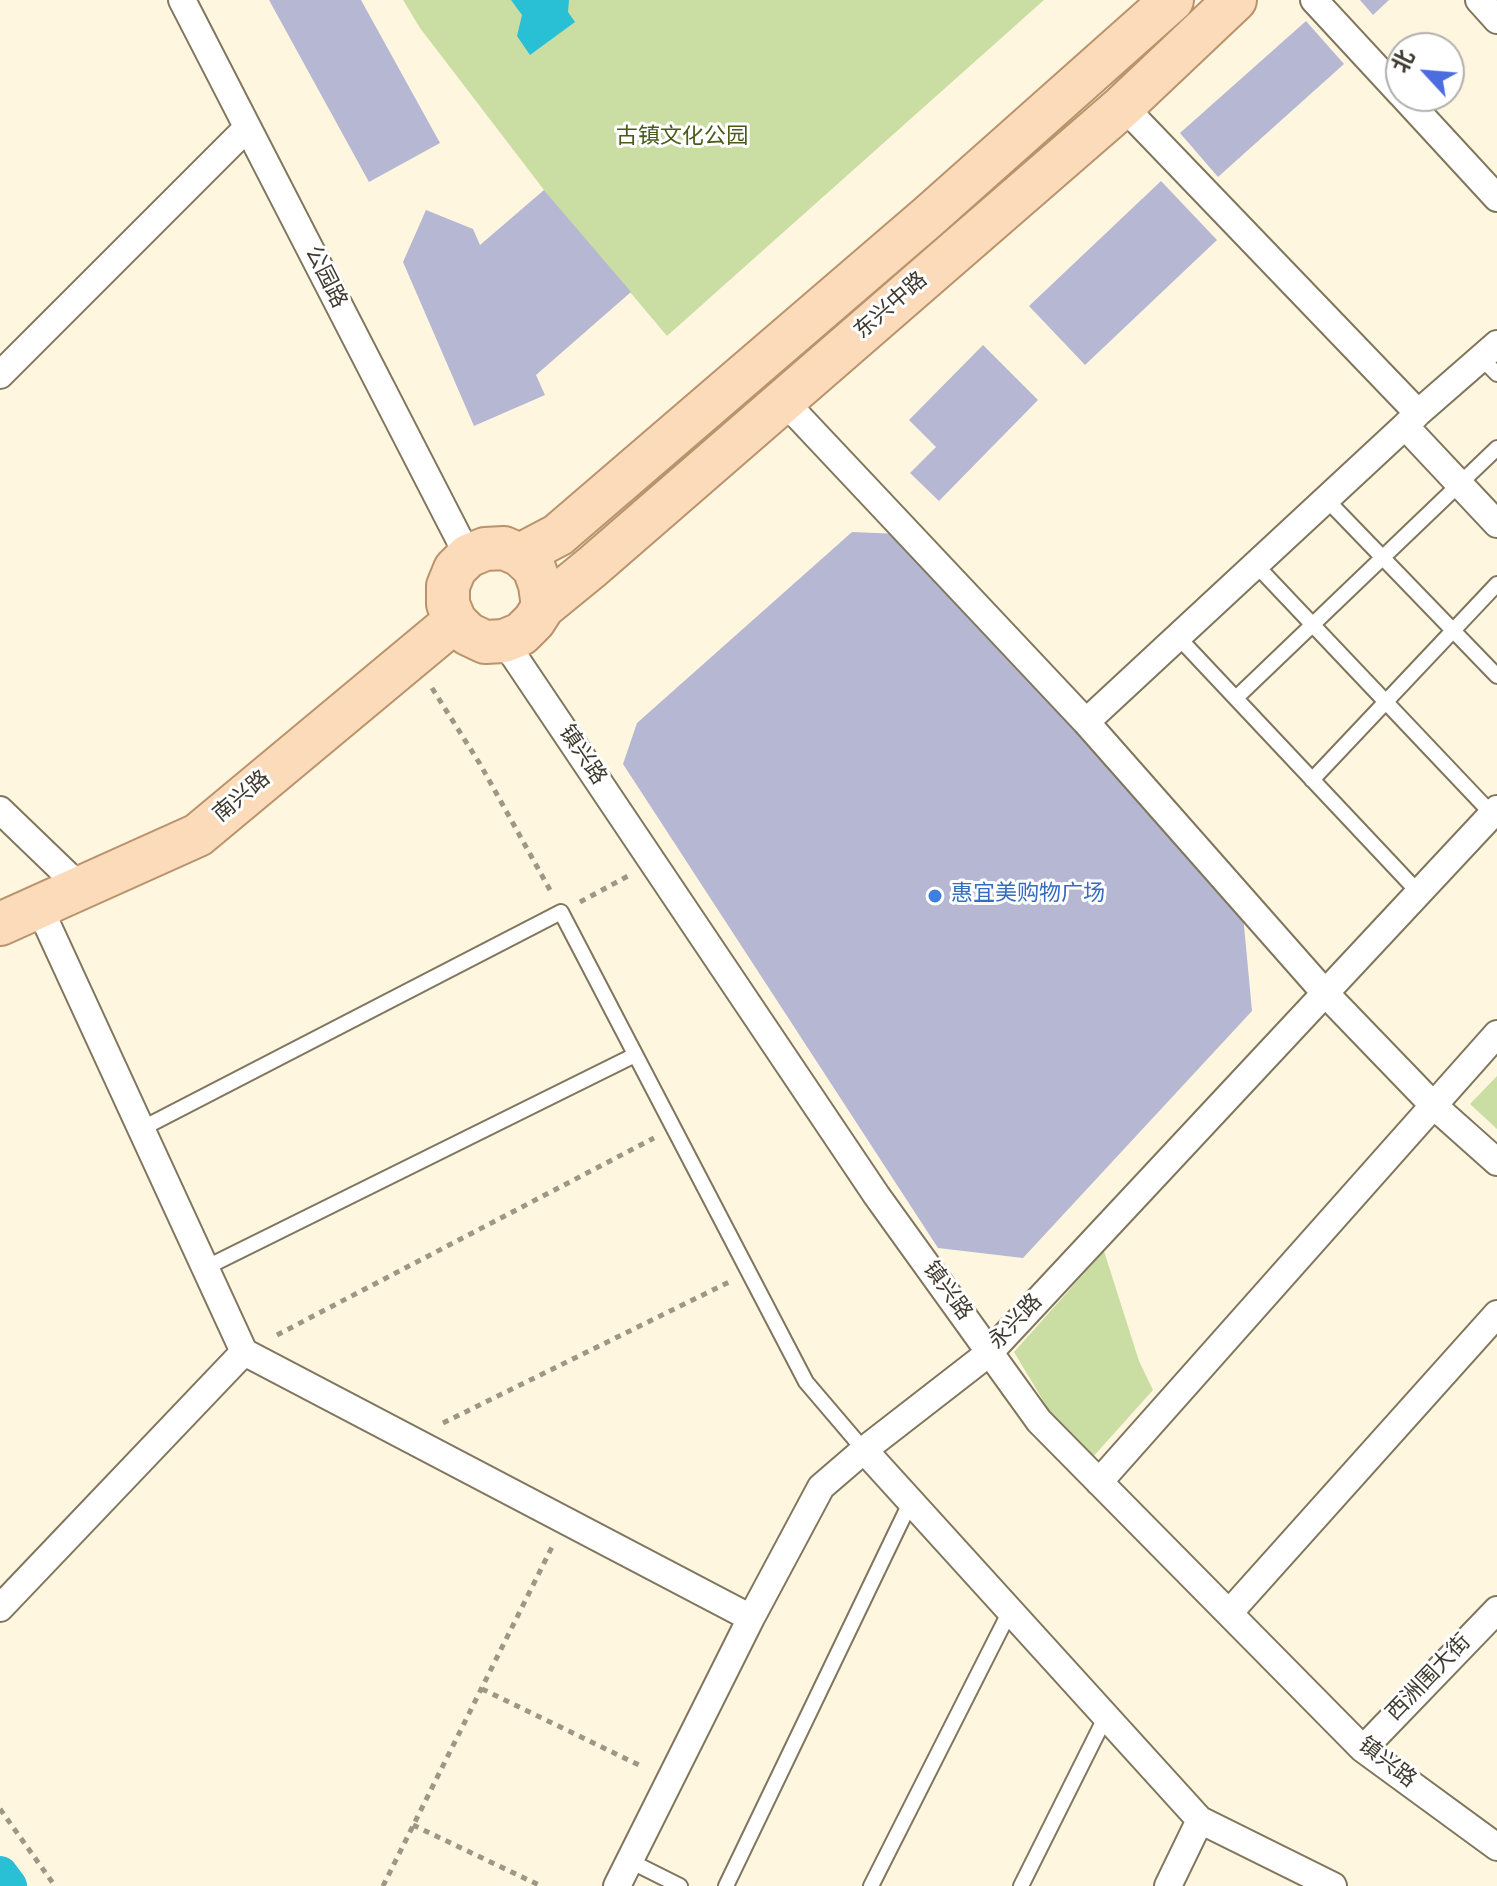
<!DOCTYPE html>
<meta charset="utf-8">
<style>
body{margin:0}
#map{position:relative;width:1497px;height:1886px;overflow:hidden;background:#fff6e0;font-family:Overpass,"Noto Sans SC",sans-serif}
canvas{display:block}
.north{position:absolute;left:1385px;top:32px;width:80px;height:80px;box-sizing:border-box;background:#fff;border:2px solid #b2b0ac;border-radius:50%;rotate:296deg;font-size:22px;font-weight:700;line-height:32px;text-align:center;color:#3f3a2f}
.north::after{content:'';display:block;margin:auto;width:28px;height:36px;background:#4c6de0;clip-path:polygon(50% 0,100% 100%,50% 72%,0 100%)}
</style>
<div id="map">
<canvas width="1497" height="1886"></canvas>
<div class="north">北</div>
</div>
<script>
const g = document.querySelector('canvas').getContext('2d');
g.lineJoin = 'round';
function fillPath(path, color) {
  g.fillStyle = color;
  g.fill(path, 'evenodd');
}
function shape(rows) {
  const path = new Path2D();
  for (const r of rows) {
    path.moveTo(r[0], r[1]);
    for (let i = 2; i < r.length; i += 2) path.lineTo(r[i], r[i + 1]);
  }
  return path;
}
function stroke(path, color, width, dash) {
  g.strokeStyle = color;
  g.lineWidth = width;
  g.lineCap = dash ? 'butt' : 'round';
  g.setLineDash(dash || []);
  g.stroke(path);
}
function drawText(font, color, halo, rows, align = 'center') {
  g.font = font + ' Overpass,"Noto Sans SC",sans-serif';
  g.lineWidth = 6;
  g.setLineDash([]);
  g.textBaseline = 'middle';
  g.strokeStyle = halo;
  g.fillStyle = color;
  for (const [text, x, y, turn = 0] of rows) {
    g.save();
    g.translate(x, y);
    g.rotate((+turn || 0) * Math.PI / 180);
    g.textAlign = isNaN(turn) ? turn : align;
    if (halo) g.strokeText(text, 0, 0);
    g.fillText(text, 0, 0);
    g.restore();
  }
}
fillPath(shape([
 [403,0,1044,0,667,336,544,190,420,28],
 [1497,1076,1497,1129,1470,1104],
 [1104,1251,1139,1361,1153,1390,1092,1458,1053,1417,1014,1352]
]), '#cadea3');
fillPath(shape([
 [511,0,569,0,568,12,575,22,530,55,517,36,522,15]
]), '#29bfd5');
stroke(shape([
 [0,1874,9,1886]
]), '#29bfd5', 36);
fillPath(shape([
 [269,0,361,0,440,143,369,182],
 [1360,0,1389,0,1373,15],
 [1306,21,1344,64,1218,177,1180,133],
 [1161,181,1217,240,1085,365,1029,306],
 [544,190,631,292,536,375,545,395,474,426,403,262,426,210,473,229,480,245],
 [983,345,1038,400,939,501,910,473,936,447,909,420],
 [852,532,900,534,1243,915,1252,1011,1023,1258,938,1248,623,764,637,723]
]), '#b6b7d2');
const service = shape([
 [1481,358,1497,374],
 [1326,499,1497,676],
 [1256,565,1492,814],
 [1178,637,1419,893],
 [1236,698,1497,448],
 [1312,780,1497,584],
 [141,1129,561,912,806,1382,864,1450],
 [205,1268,635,1055],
 [630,1861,680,1886],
 [726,1886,911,1501],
 [871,1886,1010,1611],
 [1021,1886,1106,1716]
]);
const minor = shape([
 [182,0,468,556],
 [1314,0,1401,94],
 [1479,0,1497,20],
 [1403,96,1497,198],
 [1123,106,1418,413,1405,426,1497,524],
 [0,375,246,129],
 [783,400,1086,722,1325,993,1433,1105,1497,1162],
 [1418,413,1497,344],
 [504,641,877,1196,1039,1421,1363,1749,1497,1847],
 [1086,722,1405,426],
 [0,810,81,888],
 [39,907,244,1352,751,1618],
 [864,1450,1200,1820,1333,1886],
 [1099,1482,1497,1034],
 [0,1608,244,1352],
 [1229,1613,1497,1314],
 [1363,1749,1497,1610],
 [617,1886,751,1618,821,1487,864,1450,989,1353,1497,809],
 [1168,1886,1200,1820]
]);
const primary = shape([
 [504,548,520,555,534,568,540,585,543,607,534,621,521,634,504,641,485,642,468,634,455,621,448,604,448,586,455,569,468,556,485,549,504,548],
 [520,555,558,535,928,217,1172,0],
 [543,607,592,567,1123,106,1235,0],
 [0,924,198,835,455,621]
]);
stroke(service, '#80765e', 18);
stroke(minor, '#80765e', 30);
stroke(primary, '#b9936c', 46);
stroke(shape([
 [432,688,480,764,550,890],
 [580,902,628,876],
 [277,1335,654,1138],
 [443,1423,729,1282],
 [482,1689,643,1767],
 [0,1809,55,1886],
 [413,1825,541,1886],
 [383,1886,552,1547]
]), '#9e9786', 5, [6, 6]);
stroke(service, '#fff', 14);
stroke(minor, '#fff', 26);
stroke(primary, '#fcdbbb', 42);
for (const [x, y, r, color] of [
 [935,896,8,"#3f7fe0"]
]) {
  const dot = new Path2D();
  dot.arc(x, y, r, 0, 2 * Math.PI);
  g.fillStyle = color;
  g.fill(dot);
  stroke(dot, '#fff', 3);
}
drawText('22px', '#495a1a', '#fff', [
 ["古镇文化公园",682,139]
]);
drawText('22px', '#3f3a2f', '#fff', [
 ["公园路",324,278,63],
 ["东兴中路",892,307,-41],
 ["镇兴路",581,756,56],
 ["南兴路",243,798,-40],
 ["镇兴路",946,1292,54],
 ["永兴路",1017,1323,-47],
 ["西洲围大街",1430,1679,-46],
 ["镇兴路",1386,1764,38]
]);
drawText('22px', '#366cbe', '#fff', [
 ["惠宜美购物广场",951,896]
], 'left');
</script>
